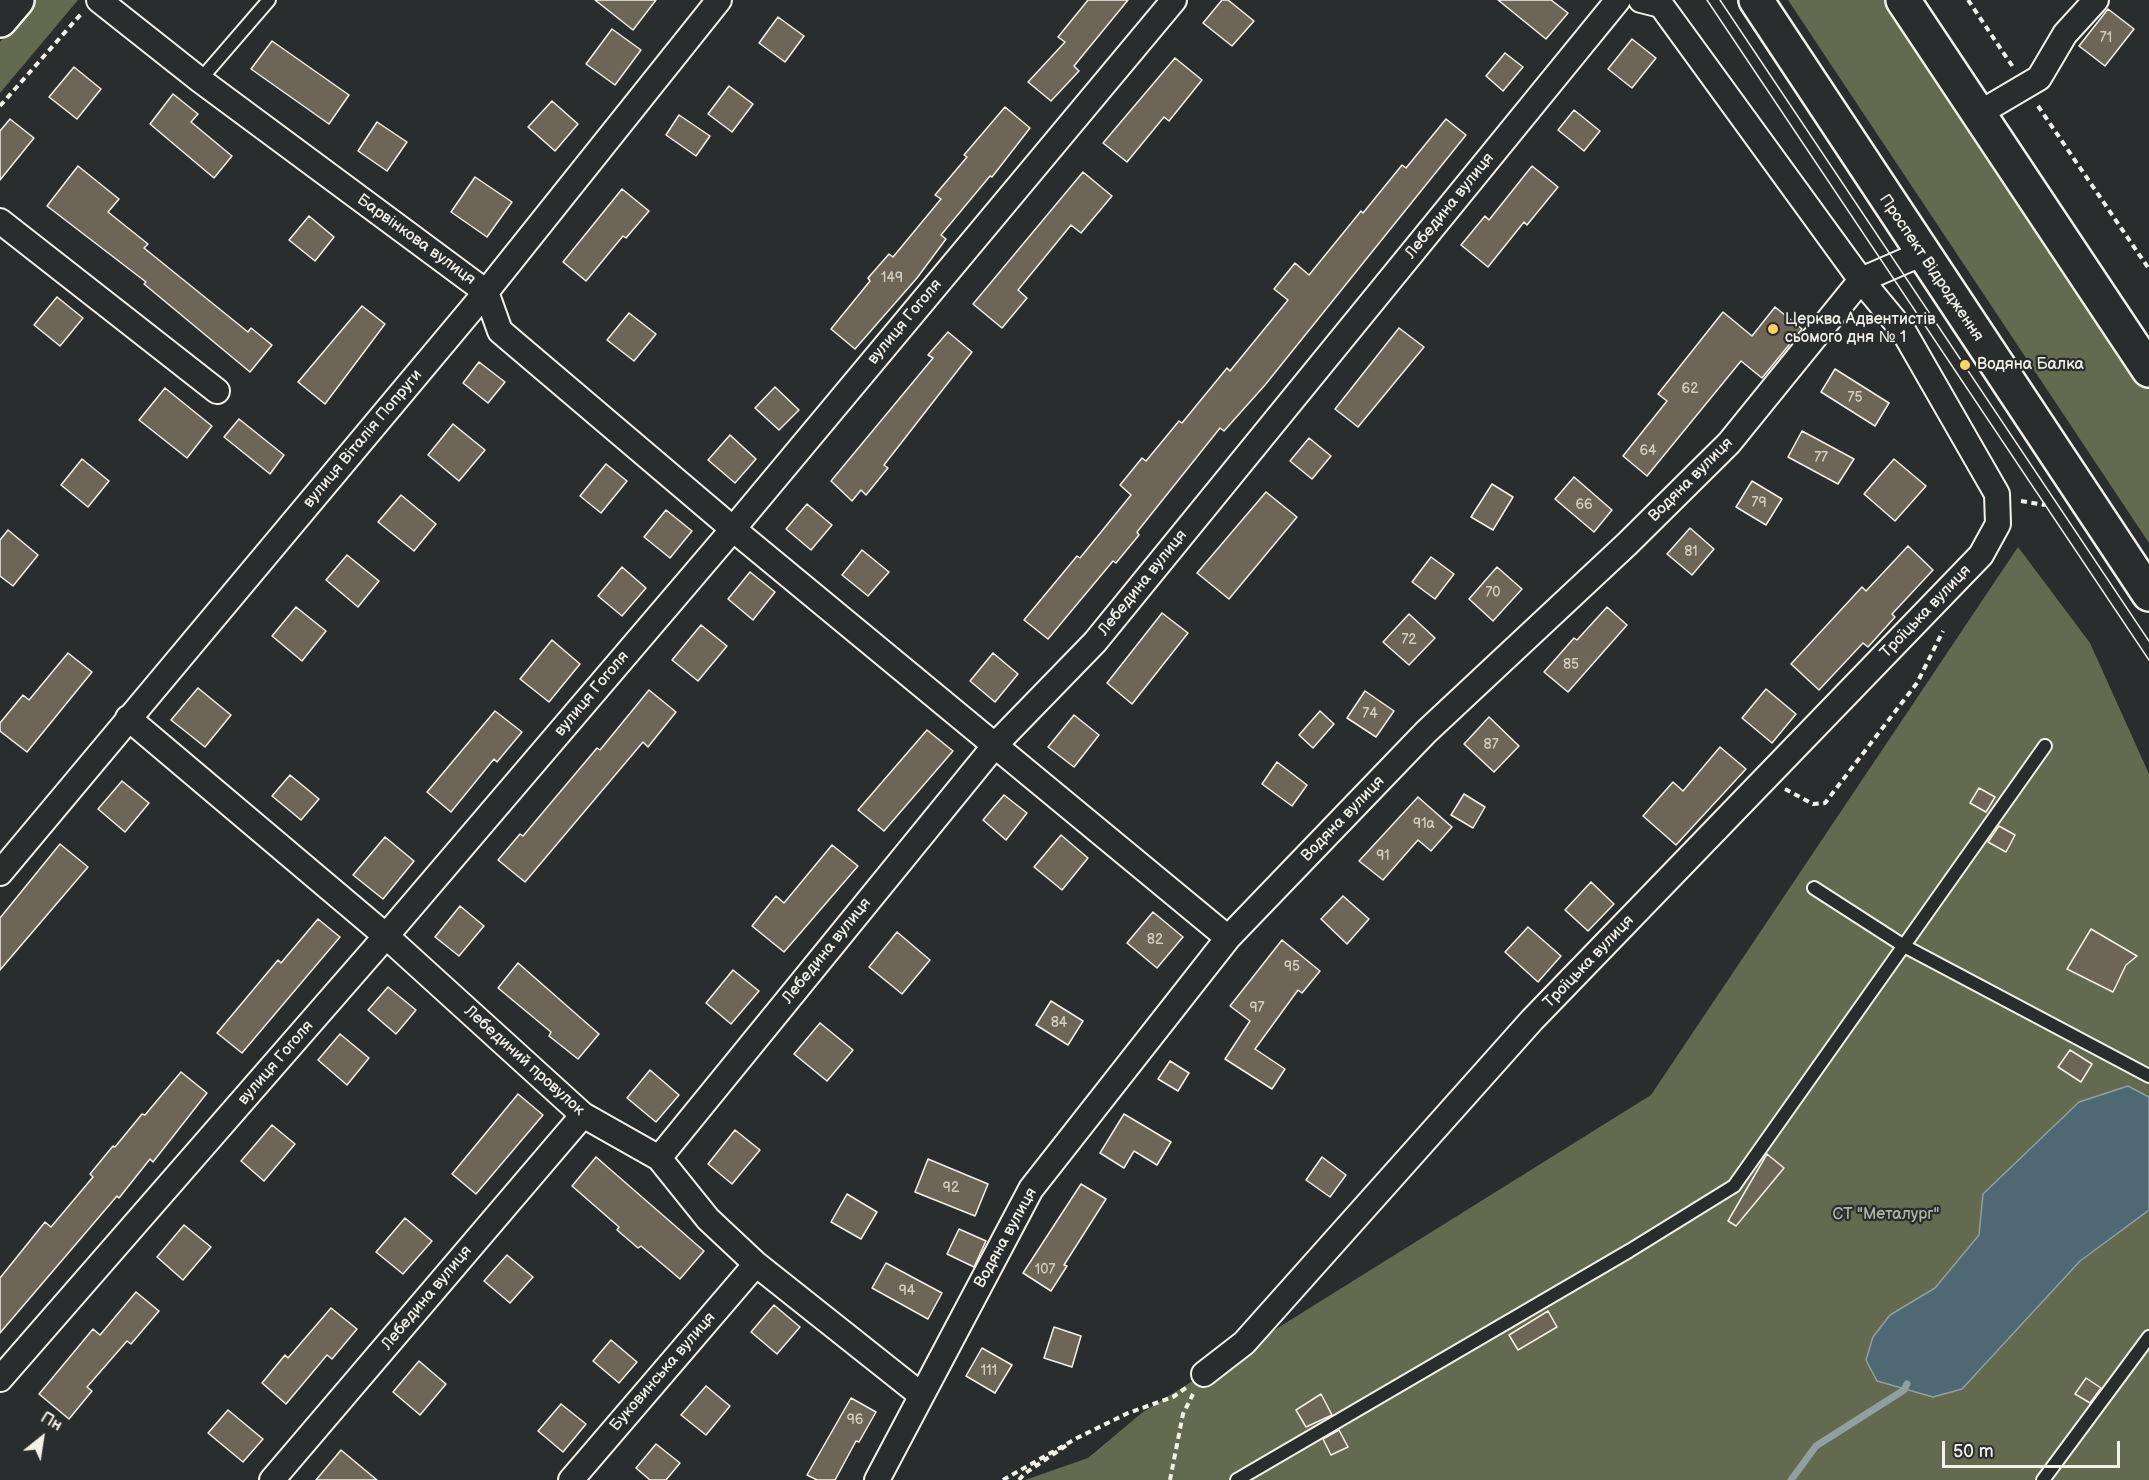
<!DOCTYPE html>
<meta charset="utf-8">
<style>
body{margin:0}
#map{position:relative;width:2149px;height:1480px;overflow:hidden;background:#2a2d2e;font-family:"Balsamiq Sans",sans-serif}
canvas{display:block}
.north{position:absolute;left:12px;top:1408px;width:60px;height:60px;-webkit-text-stroke:4px #2a2d2e;paint-order:stroke;rotate:30deg;font-size:16px;font-weight:700;line-height:24px;text-align:center;color:#f4f1e8}
.north::after{content:'';display:block;margin:auto;width:21px;height:27px;background:#f4f1e8;clip-path:polygon(50% 0,100% 100%,50% 72%,0 100%)}
.scale{position:absolute;left:1942px;top:1441px;width:178px;height:27px;box-sizing:border-box;border:3px solid #f4f1e8;border-top:0;padding-left:8px;font-size:18px;line-height:21px;white-space:nowrap;color:#f4f1e8;-webkit-text-stroke:4px #2a2d2e;paint-order:stroke}
</style>
<div id="map">
<canvas width="2149" height="1480"></canvas>
<div class="north">Пн</div>
<div class="scale">50 m</div>
</div>
<script>
const g = document.querySelector('canvas').getContext('2d');
g.lineJoin = 'round';
function fillPath(path, color) {
  g.fillStyle = color;
  g.fill(path, 'evenodd');
}
function shape(rows) {
  const path = new Path2D();
  for (const r of rows) {
    path.moveTo(r[0], r[1]);
    for (let i = 2; i < r.length; i += 2) path.lineTo(r[i], r[i + 1]);
  }
  return path;
}
function stroke(path, color, width, dash) {
  g.strokeStyle = color;
  g.lineWidth = width;
  g.lineCap = dash ? 'butt' : 'round';
  g.setLineDash(dash || []);
  g.stroke(path);
}
function drawText(font, color, halo, rows, align = 'center') {
  g.font = font + ' "Balsamiq Sans",sans-serif';
  g.lineWidth = 4.5;
  g.setLineDash([]);
  g.textBaseline = 'middle';
  g.strokeStyle = halo;
  g.fillStyle = color;
  for (const [text, x, y, turn = 0] of rows) {
    g.save();
    g.translate(x, y);
    g.rotate((+turn || 0) * Math.PI / 180);
    g.textAlign = isNaN(turn) ? turn : align;
    if (halo) g.strokeText(text, 0, 0);
    g.fillText(text, 0, 0);
    g.restore();
  }
}
fillPath(shape([
 [35,0,78,0,0,93,0,42],
 [1788,0,1892,0,2149,387,2149,543],
 [2018,547,2090,643,2149,774,2149,1480,1025,1480,1088,1458,1143,1412,1651,1095]
]), '#646a50');
const water = shape([
 [2128,1086,2149,1097,2149,1210,2080,1261,1962,1389,1933,1397,1877,1381,1866,1360,1873,1337,1890,1315,1935,1288,1979,1235,1983,1194,2079,1102,2128,1086]
]);
fillPath(water, '#4e6973');
stroke(water, '#909fa2', 1.5);
stroke(shape([
 [1791,1480,1816,1446,1904,1390,1907,1384]
]), '#909fa2', 7);
const building = shape([
 [595,0,656,0,633,30,595,0],
 [1088,0,1128,0,1074,66,1079,71,1051,101,1028,82,1065,42,1058,37,1088,0],
 [1222,0,1228,0,1254,21,1232,46,1203,23,1222,0],
 [1498,0,1551,0,1568,13,1546,39,1498,0],
 [2108,9,2134,29,2105,66,2079,46,2108,9],
 [778,17,804,36,785,62,759,43,778,17],
 [612,29,641,50,615,85,586,64,612,29],
 [1632,39,1656,58,1632,88,1608,69,1632,39],
 [272,41,349,95,329,124,251,69,272,41],
 [1505,53,1523,67,1503,91,1486,76,1505,53],
 [1175,58,1202,80,1169,121,1164,117,1127,162,1103,143,1175,58],
 [74,67,101,89,77,119,49,97,74,67],
 [729,86,753,104,732,132,708,114,729,86],
 [173,94,198,114,191,122,232,156,214,178,150,124,173,94],
 [552,101,578,124,555,151,528,127,552,101],
 [1005,107,1030,128,992,177,990,176,941,235,946,239,917,278,855,349,831,329,870,281,868,278,889,254,893,257,941,199,935,195,967,157,964,155,1005,107],
 [1574,110,1600,131,1584,151,1558,130,1574,110],
 [679,115,710,136,696,156,666,135,679,115],
 [10,119,34,138,0,180,0,131,10,119],
 [1446,119,1466,135,1265,385,1224,431,1220,428,1137,532,1139,535,1116,563,1113,561,1048,639,1024,620,1077,556,1080,558,1131,495,1120,485,1142,458,1146,461,1179,421,1182,423,1227,368,1230,371,1288,300,1274,289,1295,263,1309,275,1361,211,1363,213,1402,165,1406,168,1446,119],
 [377,122,407,142,387,171,358,151,377,122],
 [78,166,119,199,108,212,148,244,144,248,248,332,251,328,272,345,250,372,144,284,146,282,47,206,78,166],
 [1532,166,1558,187,1527,225,1524,222,1488,267,1461,245,1485,216,1489,220,1532,166],
 [1083,172,1112,196,1081,233,1071,225,1018,290,1027,298,1002,328,973,304,1083,172],
 [475,177,512,202,487,237,451,212,475,177],
 [622,189,649,211,626,238,623,236,586,281,563,262,622,189],
 [309,216,334,237,315,261,289,240,309,216],
 [57,297,83,318,60,346,34,325,57,297],
 [362,306,385,324,325,404,298,382,362,306],
 [1775,307,1802,329,1762,378,1741,361,1647,476,1623,456,1667,401,1658,394,1723,312,1752,336,1775,307],
 [629,313,656,334,634,361,607,340,629,313],
 [1399,328,1424,347,1358,427,1335,409,1399,328],
 [948,332,972,352,884,465,888,468,866,495,861,490,852,501,831,481,933,358,928,355,948,332],
 [479,362,505,382,488,403,463,383,479,362],
 [1835,369,1889,403,1875,426,1821,392,1835,369],
 [775,387,799,410,779,430,755,408,775,387],
 [165,388,212,426,187,458,139,420,165,388],
 [239,419,284,455,270,474,224,437,239,419],
 [453,424,485,450,459,481,428,455,453,424],
 [1802,431,1854,459,1838,484,1788,457,1802,431],
 [730,435,756,459,735,483,708,460,730,435],
 [1309,438,1331,456,1312,479,1290,461,1309,438],
 [82,459,109,481,88,507,61,485,82,459],
 [1894,459,1926,486,1895,521,1864,494,1894,459],
 [606,464,627,481,601,513,580,496,606,464],
 [1574,477,1612,510,1594,532,1555,499,1574,477],
 [1752,481,1782,499,1766,525,1736,507,1752,481],
 [1492,484,1513,497,1493,530,1471,517,1492,484],
 [1266,492,1297,517,1229,599,1197,573,1266,492],
 [401,495,436,524,414,551,378,522,401,495],
 [807,504,832,525,811,550,786,529,807,504],
 [666,510,692,531,670,558,644,537,666,510],
 [1690,528,1714,549,1692,575,1667,554,1690,528],
 [8,530,38,555,13,586,0,576,0,540,8,530],
 [1908,546,1933,570,1892,614,1895,617,1868,647,1863,643,1819,690,1791,664,1862,587,1866,591,1908,546],
 [862,550,889,572,868,596,842,575,862,550],
 [347,555,379,581,358,607,326,580,347,555],
 [1431,557,1454,574,1435,599,1412,582,1431,557],
 [622,567,646,588,622,616,598,596,622,567],
 [1497,567,1522,589,1493,621,1469,599,1497,567],
 [750,572,775,592,753,620,728,599,750,572],
 [296,607,326,631,302,661,272,636,296,607],
 [1607,607,1627,625,1568,692,1544,672,1574,638,1577,640,1607,607],
 [1162,613,1188,633,1132,704,1107,683,1162,613],
 [1409,614,1435,638,1409,665,1383,642,1409,614],
 [701,625,727,646,698,681,672,660,701,625],
 [552,640,580,664,549,702,520,679,552,640],
 [68,653,92,672,27,752,0,731,0,723,23,695,29,700,68,653],
 [993,653,1018,674,995,702,970,681,993,653],
 [198,688,231,715,205,747,171,720,198,688],
 [1766,689,1796,714,1772,743,1742,718,1766,689],
 [649,690,676,712,648,747,643,742,525,882,498,860,520,834,523,836,597,748,600,750,649,690],
 [1365,691,1394,711,1376,737,1347,718,1365,691],
 [495,711,522,732,497,762,494,759,451,812,427,792,495,711],
 [1320,711,1334,724,1313,748,1299,735,1320,711],
 [1074,715,1099,735,1074,767,1048,747,1074,715],
 [1489,717,1519,746,1494,772,1464,744,1489,717],
 [927,730,953,751,884,831,858,810,927,730],
 [1720,747,1746,769,1676,845,1643,816,1673,782,1683,791,1720,747],
 [1277,762,1307,785,1292,806,1262,784,1277,762],
 [290,775,319,799,301,820,272,796,290,775],
 [122,781,149,803,125,832,98,809,122,781],
 [1979,788,1995,797,1986,812,1970,803,1979,788],
 [1464,794,1485,807,1473,828,1451,815,1464,794],
 [1004,795,1027,813,1006,840,983,820,1004,795],
 [1418,797,1452,827,1431,851,1418,840,1383,880,1359,861,1418,797],
 [1999,826,2015,835,2006,852,1988,842,1999,826],
 [1061,835,1088,858,1062,890,1034,867,1061,835],
 [385,837,414,861,383,899,353,875,385,837],
 [60,844,88,867,0,970,0,918,60,844],
 [832,845,858,866,784,952,752,926,776,896,784,903,832,845],
 [1591,882,1614,904,1588,931,1565,910,1591,882],
 [1343,896,1369,919,1347,944,1321,919,1343,896],
 [460,906,484,926,459,956,435,937,460,906],
 [1153,912,1183,937,1157,968,1127,943,1153,912],
 [318,919,340,937,242,1053,217,1033,278,960,281,963,318,919],
 [1528,927,1561,956,1538,982,1505,952,1528,927],
 [2091,929,2137,956,2126,965,2113,992,2067,969,2091,929],
 [897,932,930,960,902,994,869,967,897,932],
 [1282,940,1320,971,1302,993,1298,990,1255,1049,1285,1069,1272,1089,1225,1059,1250,1021,1230,1006,1282,940],
 [518,963,599,1034,578,1059,549,1036,551,1032,498,988,518,963],
 [733,970,759,991,731,1024,706,1003,733,970],
 [388,987,416,1010,396,1034,368,1010,388,987],
 [1051,1001,1083,1021,1068,1045,1036,1025,1051,1001],
 [820,1023,853,1050,827,1081,794,1054,820,1023],
 [340,1034,369,1058,347,1085,318,1060,340,1034],
 [2070,1050,2092,1064,2081,1082,2058,1067,2070,1050],
 [1170,1061,1189,1073,1178,1091,1158,1079,1170,1061],
 [650,1070,679,1095,656,1122,627,1098,650,1070],
 [181,1072,207,1093,153,1162,150,1159,119,1198,117,1196,0,1333,0,1278,45,1222,51,1227,93,1177,90,1174,113,1146,115,1147,142,1114,145,1115,181,1072],
 [518,1094,543,1115,476,1194,452,1174,518,1094],
 [1124,1114,1171,1142,1157,1165,1134,1151,1124,1168,1100,1153,1124,1114],
 [272,1125,295,1144,264,1181,241,1161,272,1125],
 [735,1130,760,1150,732,1184,708,1164,735,1130],
 [1767,1154,1784,1168,1736,1226,1728,1221,1767,1154],
 [596,1157,704,1251,680,1279,641,1246,638,1248,617,1230,619,1227,572,1186,596,1157],
 [1322,1157,1346,1175,1330,1197,1306,1180,1322,1157],
 [928,1159,988,1184,975,1216,915,1192,928,1159],
 [1081,1184,1106,1199,1064,1265,1067,1266,1051,1291,1023,1273,1081,1184],
 [847,1194,877,1212,861,1239,831,1222,847,1194],
 [405,1218,432,1241,403,1274,376,1252,405,1218],
 [184,1225,211,1247,183,1280,157,1257,184,1225],
 [959,1229,986,1241,974,1267,947,1254,959,1229],
 [507,1255,533,1277,510,1303,484,1281,507,1255],
 [886,1263,942,1293,928,1319,872,1288,886,1263],
 [136,1292,159,1311,131,1344,127,1341,87,1387,92,1391,69,1419,39,1394,93,1329,100,1335,136,1292],
 [774,1305,800,1327,777,1354,751,1332,774,1305],
 [331,1308,357,1329,332,1359,327,1355,286,1404,262,1383,285,1355,288,1358,331,1308],
 [1548,1311,1557,1327,1518,1350,1509,1335,1548,1311],
 [1054,1327,1081,1336,1072,1367,1044,1358,1054,1327],
 [611,1340,637,1362,619,1383,593,1361,611,1340],
 [982,1348,1012,1365,995,1393,966,1376,982,1348],
 [419,1361,446,1384,420,1415,393,1392,419,1361],
 [2086,1378,2101,1388,2090,1403,2075,1394,2086,1378],
 [706,1386,730,1406,706,1435,681,1415,706,1386],
 [1321,1394,1332,1415,1306,1427,1296,1410,1321,1394],
 [851,1398,876,1412,859,1442,856,1441,835,1480,817,1480,807,1475,851,1398],
 [561,1404,586,1424,563,1452,538,1431,561,1404],
 [228,1410,263,1439,243,1462,208,1433,228,1410],
 [1339,1430,1348,1447,1331,1455,1323,1439,1339,1430],
 [656,1444,680,1463,666,1480,650,1480,636,1468,656,1444],
 [341,1450,377,1480,316,1480,341,1450]
]);
fillPath(building, '#6d6555');
stroke(building, '#f4f1e8', 1.5);
const lane = shape([
 [200,80,269,0],
 [1814,888,1904,946,2149,1076],
 [1237,1480,1629,1251,1734,1186,2045,746],
 [2043,1480,2149,1337]
]);
const street = shape([
 [99,0,200,80,486,292,500,331,733,529,1228,938],
 [1978,114,2039,78,2065,34,2096,0],
 [0,221,217,391],
 [128,718,386,936,583,1115,659,1158,708,1219,756,1264,921,1395],
 [0,873,486,292,719,0],
 [659,1158,996,744,1095,642,1618,0],
 [1204,1374,1244,1343,1532,1020,1981,555,1998,524,1997,494,1904,332,1861,280,1661,5,1641,0],
 [0,1379,386,936,733,529,1174,0],
 [272,1480,583,1115],
 [571,1480,756,1264],
 [877,1480,1031,1189,1228,938,1426,732,1627,544,1729,443,1861,280,1921,254]
]);
const secondary = shape([
 [1756,0,2149,594],
 [1903,0,2149,370],
 [0,20,17,0]
]);
stroke(lane, '#f4f1e8', 16);
stroke(street, '#f4f1e8', 28);
stroke(secondary, '#f4f1e8', 38);
stroke(shape([
 [1968,0,2013,67],
 [0,106,81,14],
 [2038,106,2149,269],
 [2021,501,2045,505],
 [1785,789,1813,804,1825,803,1917,683,1943,631],
 [1003,1480,1077,1438,1128,1413,1173,1397,1187,1387],
 [1019,1480,1024,1474,1067,1445],
 [1170,1480,1183,1414,1193,1394]
]), '#f4f1e8', 4, [6, 4.5]);
stroke(lane, '#2a2d2e', 12);
stroke(street, '#2a2d2e', 24);
stroke(secondary, '#2a2d2e', 33);
stroke(shape([
 [1707,0,2149,660],
 [1720,0,2149,641]
]), '#f4f1e8', 1.5);
for (const [x, y, r, color] of [
 [1773,329,6,"#ffd166"],
 [1965,365,6,"#ffd166"]
]) {
  const dot = new Path2D();
  dot.arc(x, y, r, 0, 2 * Math.PI);
  g.fillStyle = color;
  g.fill(dot);
  stroke(dot, '#2a2d2e', 2);
}
drawText('14px', '#d2cec3', null, [
 ["71",2106,38],
 ["149",892,278],
 ["62",1690,389],
 ["75",1855,398],
 ["64",1648,451],
 ["77",1821,458],
 ["79",1759,503],
 ["66",1584,505],
 ["81",1691,552],
 ["70",1493,593],
 ["72",1409,640],
 ["85",1571,665],
 ["74",1370,714],
 ["87",1491,745],
 ["91а",1424,824],
 ["91",1383,856],
 ["82",1155,940],
 ["95",1292,967],
 ["97",1257,1008],
 ["84",1059,1023],
 ["92",951,1188],
 ["107",1045,1270],
 ["94",907,1291],
 ["111",989,1371],
 ["96",855,1420]
]);
drawText('16px', '#f4f1e8', '#2a2d2e', [
 ["Лебедина вулиця",1450,206,-51],
 ["Барвінкова вулиця",416,240,36],
 ["Проспект Відродження",1931,268,56],
 ["вулиця Гоголя",905,322,-50],
 ["вулиця Віталія Попруги",363,439,-50],
 ["Водяна вулиця",1691,480,-45],
 ["Лебедина вулиця",1143,583,-51],
 ["Троїцька вулиця",1926,612,-46],
 ["вулиця Гоголя",592,694,-50],
 ["Водяна вулиця",1343,819,-46],
 ["Лебедина вулиця",827,951,-51],
 ["Троїцька вулиця",1589,962,-46],
 ["Лебединий провулок",524,1061,42],
 ["вулиця Гоголя",276,1063,-49],
 ["Водяна вулиця",1006,1238,-61],
 ["Лебедина вулиця",427,1298,-50],
 ["Буковинська вулиця",663,1372,-49]
]);
drawText('16px', '#f4f1e8', '#2a2d2e', [
 ["Церква Адвентистів",1785,320],
 ["сьомого дня № 1",1785,338],
 ["Водяна Балка",1977,365]
], 'left');
drawText('16px', '#b3b4a4', '#2a2d2e', [
 ["СТ \"Металург\"",1886,1215]
]);
</script>
